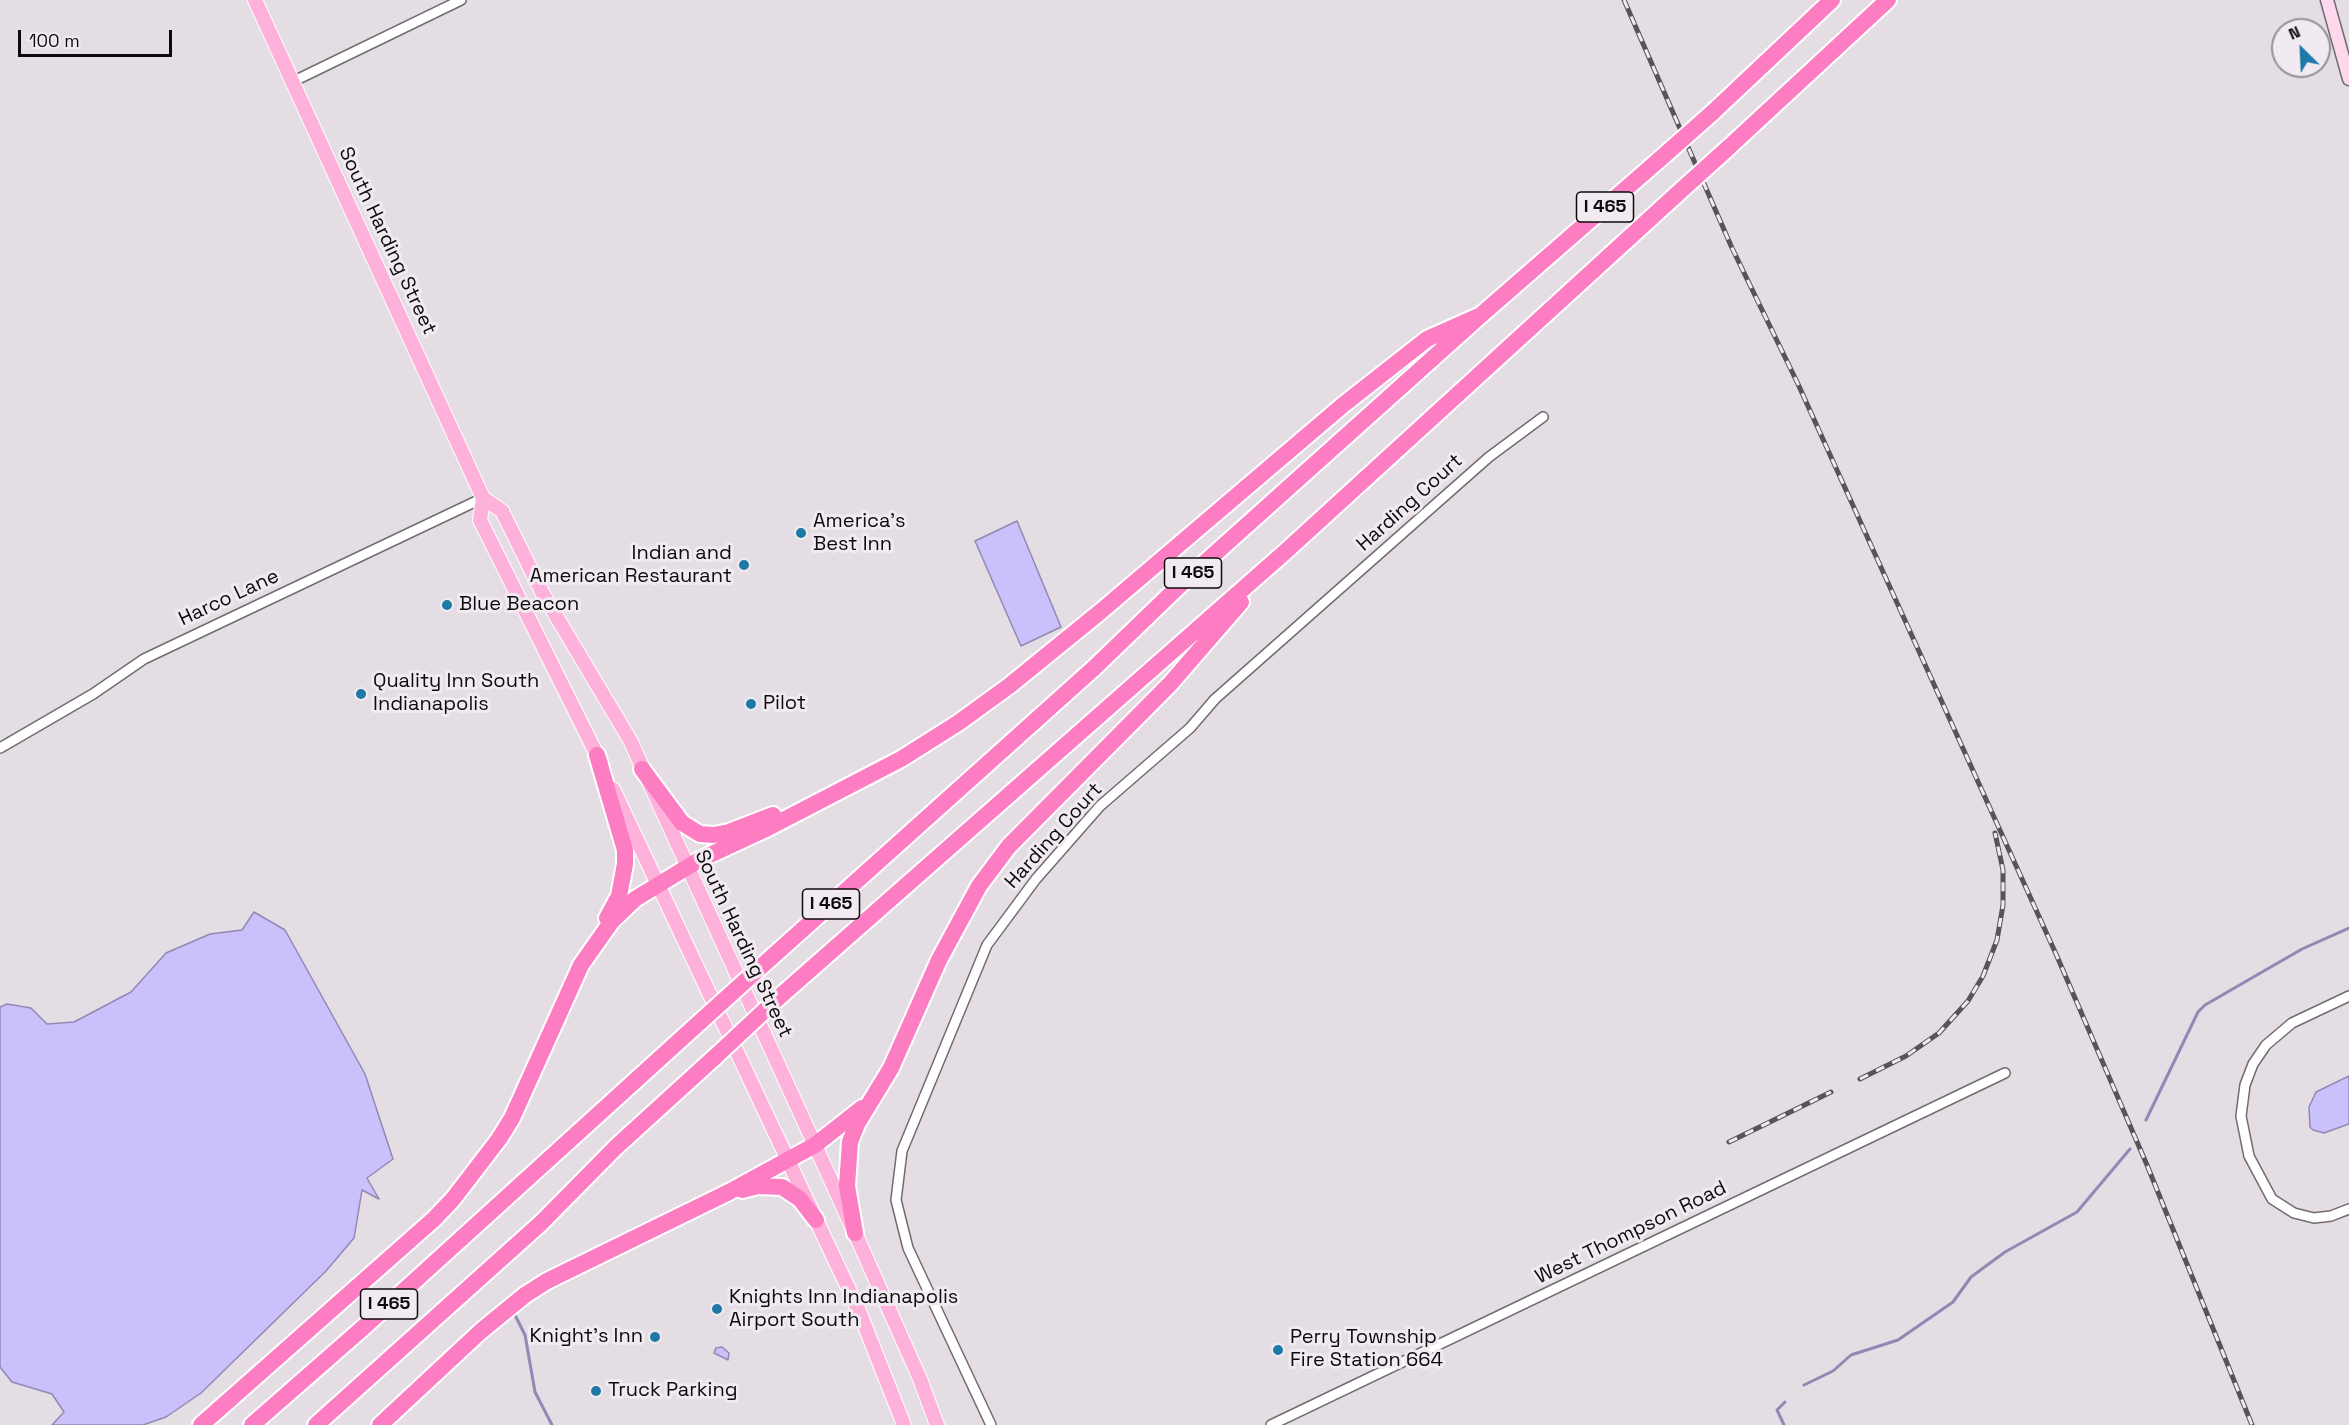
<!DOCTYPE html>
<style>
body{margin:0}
#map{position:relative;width:2349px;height:1425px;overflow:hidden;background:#e5dde4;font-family:"Space Grotesk",sans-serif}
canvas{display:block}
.north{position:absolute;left:2271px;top:18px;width:60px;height:60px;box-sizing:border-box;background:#f2eaf1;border:2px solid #969096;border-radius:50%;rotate:336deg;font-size:16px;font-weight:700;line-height:24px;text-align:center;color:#0d0a0d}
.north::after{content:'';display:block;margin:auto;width:21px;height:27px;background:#1e79a7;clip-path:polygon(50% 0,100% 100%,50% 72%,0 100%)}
.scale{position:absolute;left:18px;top:30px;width:154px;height:27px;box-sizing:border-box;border:3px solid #0d0a0d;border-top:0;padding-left:8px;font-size:18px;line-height:21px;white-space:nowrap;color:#0d0a0d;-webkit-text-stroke:4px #f2eaf1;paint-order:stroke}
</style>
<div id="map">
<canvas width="2349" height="1425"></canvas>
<div class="north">N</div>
<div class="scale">100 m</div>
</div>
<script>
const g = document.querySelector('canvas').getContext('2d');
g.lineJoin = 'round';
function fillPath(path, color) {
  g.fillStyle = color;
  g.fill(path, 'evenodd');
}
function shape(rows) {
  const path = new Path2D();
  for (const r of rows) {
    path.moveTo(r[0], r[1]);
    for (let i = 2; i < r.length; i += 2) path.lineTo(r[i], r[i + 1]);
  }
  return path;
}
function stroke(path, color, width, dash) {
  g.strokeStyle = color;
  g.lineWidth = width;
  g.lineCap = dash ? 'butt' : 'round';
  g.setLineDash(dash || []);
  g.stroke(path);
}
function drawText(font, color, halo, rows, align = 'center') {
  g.font = font + ' "Space Grotesk",sans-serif';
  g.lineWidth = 6;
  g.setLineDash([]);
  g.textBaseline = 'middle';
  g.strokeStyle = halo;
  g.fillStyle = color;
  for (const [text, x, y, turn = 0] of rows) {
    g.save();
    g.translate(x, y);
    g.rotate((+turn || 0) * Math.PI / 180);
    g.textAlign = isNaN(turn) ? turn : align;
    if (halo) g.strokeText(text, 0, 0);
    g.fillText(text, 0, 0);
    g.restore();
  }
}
const water = shape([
 [1017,521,1061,627,1021,646,975,541,1017,521],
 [254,912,285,930,365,1074,393,1159,367,1178,379,1199,362,1190,354,1238,326,1271,201,1393,166,1417,143,1425,52,1425,64,1412,52,1394,12,1382,0,1367,0,1007,7,1004,31,1008,47,1024,74,1022,131,992,166,953,210,934,242,930,254,912],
 [2349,1076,2349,1124,2324,1133,2313,1130,2310,1127,2309,1107,2316,1092,2349,1076],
 [722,1347,729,1353,728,1360,714,1353,716,1348,722,1347]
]);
fillPath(water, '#cac0fb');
stroke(water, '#9189b4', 1.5);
stroke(shape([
 [2146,1120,2198,1012,2205,1005,2302,949,2349,928],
 [515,1315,525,1335,535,1392,552,1425],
 [1804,1385,1833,1371,1851,1355,1898,1340,1953,1302,1971,1277,2005,1252,2077,1212,2130,1149],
 [1784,1425,1777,1410,1785,1402]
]), '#9189b4', 3);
const street = shape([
 [292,82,461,0],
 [0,748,93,694,144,659,483,498],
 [2349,996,2292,1023,2266,1045,2253,1064,2245,1085,2241,1116,2249,1156,2272,1199,2294,1213,2314,1218,2331,1216,2349,1209],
 [991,1425,908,1248,896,1200,902,1151,987,945,1036,879,1100,806,1190,728,1215,699,1489,457,1543,417],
 [1271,1425,2005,1073]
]);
const secondary = shape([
 [2327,0,2349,79]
]);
const primary = shape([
 [255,0,483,498,502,511,543,594,630,740,855,1233,920,1379,937,1425],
 [483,498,480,520,601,763],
 [613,789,859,1311,904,1425]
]);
const highway = shape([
 [1712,113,1832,0],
 [1728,148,1888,0],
 [597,755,625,850,625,864,619,896,607,918],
 [642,769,682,823,700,834,714,835,729,832,773,815],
 [753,974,1094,668,1180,585,1481,315,1660,159],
 [777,999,1285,552,1676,195],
 [742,1190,758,1186,782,1187,800,1199,816,1220],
 [855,1233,847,1186,850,1142,857,1124,891,1068,939,960,979,886,1009,846,1170,684,1241,602],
 [201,1425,434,1219,453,1199,499,1139,512,1118,581,965,612,921,635,899,699,860,768,828,901,759,958,723,1009,686,1100,612,1343,405,1427,339,1481,315],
 [252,1425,365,1326,701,1021],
 [316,1425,541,1223,616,1147,716,1056],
 [380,1425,481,1331,525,1295,547,1281,729,1192,815,1145,862,1108]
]);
stroke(street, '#726b71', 12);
stroke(secondary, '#726b71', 15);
stroke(primary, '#fff', 16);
stroke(highway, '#fff', 20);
stroke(street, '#fff', 9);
stroke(secondary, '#fed8ed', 12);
stroke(primary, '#feb1da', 14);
stroke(highway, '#fd7dc2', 16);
const rail = shape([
 [1624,0,1732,248,1798,384,2056,954,2147,1165,2252,1425],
 [1860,1079,1906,1056,1939,1033,1968,1001,1983,976,1997,940,2003,905,2003,870,1995,833],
 [1729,1142,1831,1092]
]);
stroke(rail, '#585358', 5);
stroke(rail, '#f2eaf1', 3, [9]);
const highwayBridge = shape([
 [1660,159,1712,113],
 [1676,195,1728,148],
 [701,1021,753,974],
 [716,1056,777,999]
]);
stroke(highwayBridge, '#fff', 20, []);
stroke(highwayBridge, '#fd7dc2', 16);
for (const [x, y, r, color] of [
 [801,533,6,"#1e79a7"],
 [744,565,6,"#1e79a7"],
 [447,605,6,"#1e79a7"],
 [361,694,6,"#1e79a7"],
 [751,704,6,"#1e79a7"],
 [717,1309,6,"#1e79a7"],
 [655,1337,6,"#1e79a7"],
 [1278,1350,6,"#1e79a7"],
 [596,1391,6,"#1e79a7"]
]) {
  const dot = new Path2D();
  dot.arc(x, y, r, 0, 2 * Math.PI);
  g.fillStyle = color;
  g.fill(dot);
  stroke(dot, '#f2eaf1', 2);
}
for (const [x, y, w] of [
 [1605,207,57],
 [1193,573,57],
 [831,904,57],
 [389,1304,57]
]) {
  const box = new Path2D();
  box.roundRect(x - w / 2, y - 15, w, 30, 4.5);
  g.fillStyle = '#f2eaf1';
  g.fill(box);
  stroke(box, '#0d0a0d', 1.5);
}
drawText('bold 18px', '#0d0a0d', null, [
 ["I 465",1605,207],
 ["I 465",1193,573],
 ["I 465",831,904],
 ["I 465",389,1304]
]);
drawText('20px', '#0d0a0d', '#f2eaf1', [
 ["South Harding Street",387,241,65],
 ["Harding Court",1410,503,-42],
 ["Harco Lane",229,598,-25],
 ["Harding Court",1054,836,-48],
 ["South Harding Street",743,944,65],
 ["West Thompson Road",1631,1233,-26]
]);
drawText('20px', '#0d0a0d', '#f2eaf1', [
 ["America's",813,522],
 ["Best Inn",813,545],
 ["Indian and",732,554,"right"],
 ["American Restaurant",732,577,"right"],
 ["Blue Beacon",459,605],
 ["Quality Inn South",373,682],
 ["Indianapolis",373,705],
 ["Pilot",763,704],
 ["Knights Inn Indianapolis",729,1298],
 ["Airport South",729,1321],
 ["Knight's Inn",643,1337,"right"],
 ["Perry Township",1290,1338],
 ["Fire Station 664",1290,1361],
 ["Truck Parking",608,1391]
], 'left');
</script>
